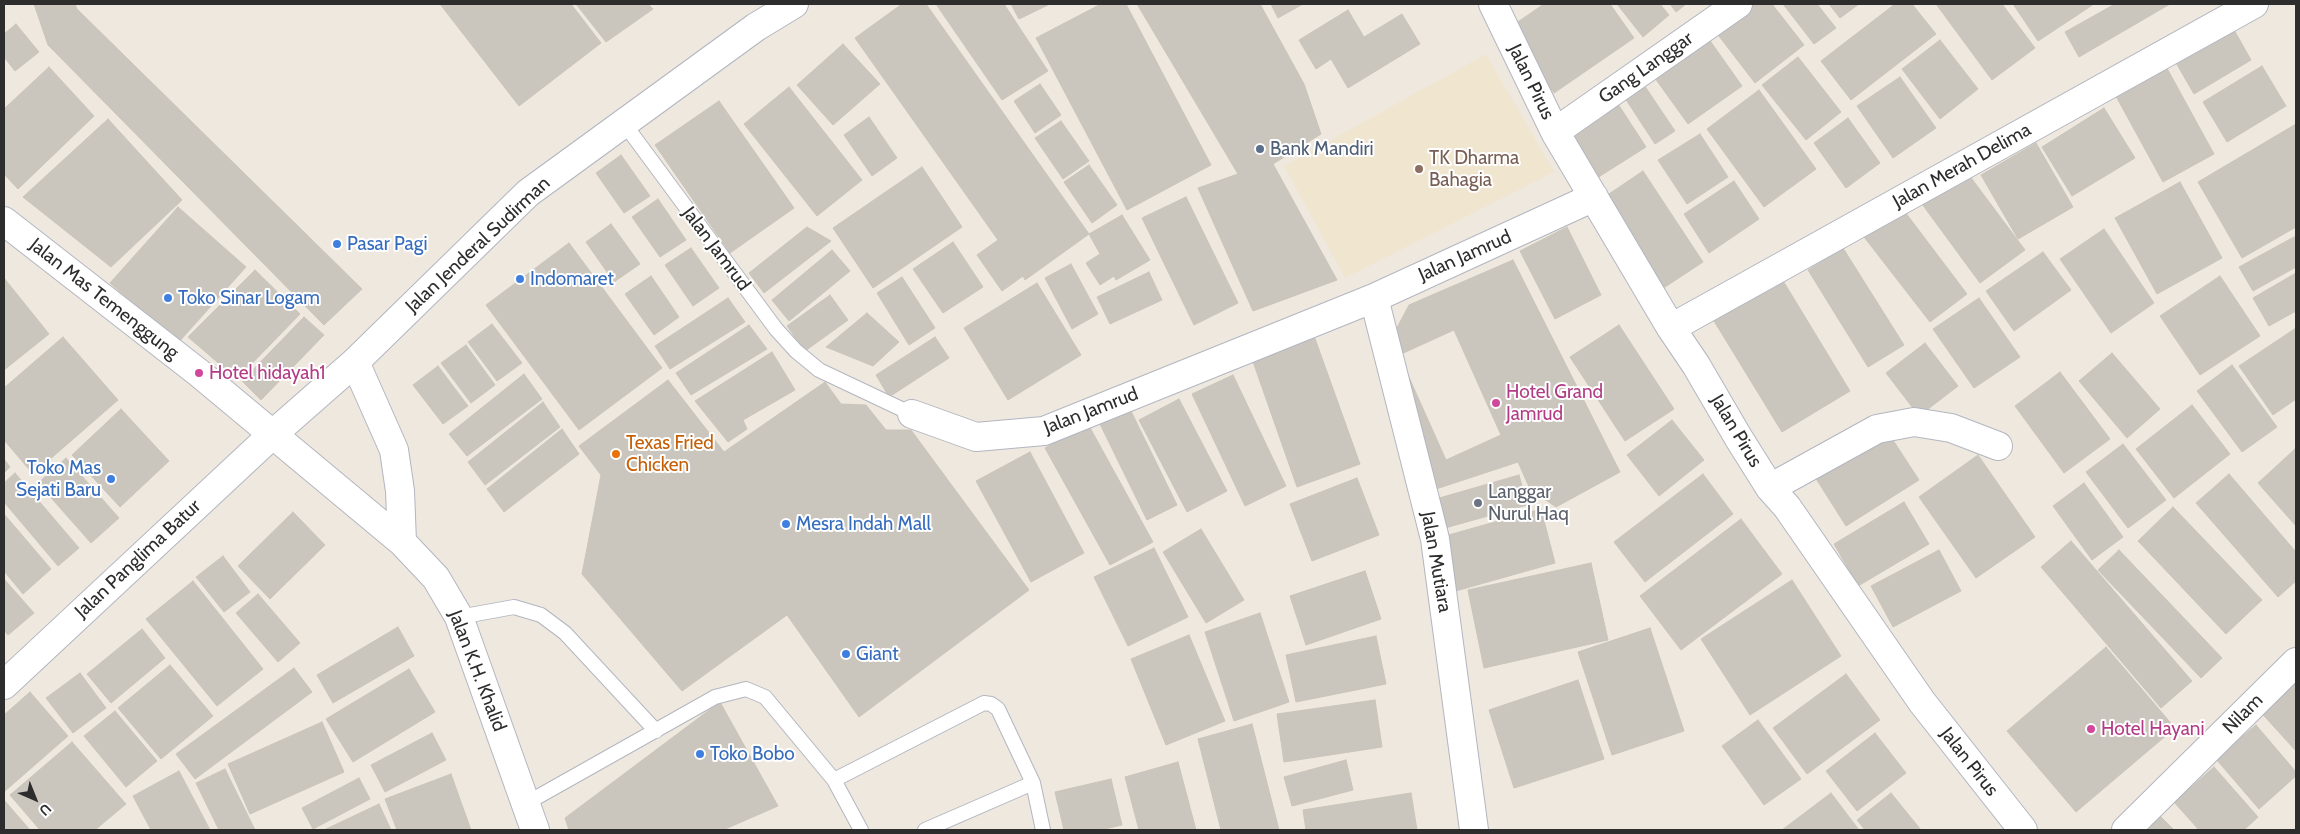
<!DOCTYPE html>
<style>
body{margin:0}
#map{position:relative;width:2300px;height:834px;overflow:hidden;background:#eee8df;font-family:Cabin,sans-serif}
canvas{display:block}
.frame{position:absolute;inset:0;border:5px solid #2d2d2d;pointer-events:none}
.north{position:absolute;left:10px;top:774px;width:50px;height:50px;-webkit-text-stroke:4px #fff;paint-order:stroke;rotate:136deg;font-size:14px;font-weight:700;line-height:20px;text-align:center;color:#2d2d2d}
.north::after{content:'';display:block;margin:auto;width:18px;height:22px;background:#2d2d2d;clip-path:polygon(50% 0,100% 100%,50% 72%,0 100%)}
</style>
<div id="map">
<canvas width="2300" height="834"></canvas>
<div class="frame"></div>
<div class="north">U</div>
</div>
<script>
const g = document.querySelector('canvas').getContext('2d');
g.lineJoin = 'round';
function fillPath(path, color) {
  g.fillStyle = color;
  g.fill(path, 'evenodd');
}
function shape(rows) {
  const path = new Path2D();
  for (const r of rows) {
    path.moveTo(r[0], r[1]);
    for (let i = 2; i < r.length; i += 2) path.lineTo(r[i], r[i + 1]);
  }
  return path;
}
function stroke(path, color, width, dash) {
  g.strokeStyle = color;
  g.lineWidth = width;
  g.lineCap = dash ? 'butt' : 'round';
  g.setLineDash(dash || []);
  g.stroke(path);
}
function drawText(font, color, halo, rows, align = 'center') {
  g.font = font + ' Cabin,sans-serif';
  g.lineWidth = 4;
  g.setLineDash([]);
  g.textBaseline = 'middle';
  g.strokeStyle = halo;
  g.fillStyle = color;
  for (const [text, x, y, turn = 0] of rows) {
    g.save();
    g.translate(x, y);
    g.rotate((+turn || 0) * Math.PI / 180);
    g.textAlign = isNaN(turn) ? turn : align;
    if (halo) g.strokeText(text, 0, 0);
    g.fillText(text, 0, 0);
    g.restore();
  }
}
fillPath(shape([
 [1486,54,1554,172,1345,278,1284,166]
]), '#f0e5cf');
const building = shape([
 [34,4,75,4,77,9,362,289,324,325,48,45,34,4],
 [440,4,571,4,601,43,519,106,440,4],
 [576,4,648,4,653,9,606,42,576,4],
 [902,4,926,4,1089,234,1025,280,1023,276,1002,291,977,255,998,240,855,38,902,4],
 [936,4,1004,4,1048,71,1002,100,936,4],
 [1011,4,1050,4,1019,19,1011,4],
 [1101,4,1126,4,1211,165,1127,210,1036,38,1101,4],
 [1137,4,1260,4,1304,84,1321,134,1273,164,1337,280,1253,311,1198,188,1238,174,1137,4],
 [1271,4,1303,4,1278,18,1271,4],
 [1544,4,1610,4,1634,38,1554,93,1509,28,1544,4],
 [1617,4,1660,4,1669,15,1643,37,1617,4],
 [1670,4,1686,4,1676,12,1670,4],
 [1742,4,1772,4,1804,45,1755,83,1712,27,1742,4],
 [1783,4,1817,4,1836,28,1814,44,1783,4],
 [1829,4,1859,4,1840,18,1829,4],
 [1895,4,1912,4,1936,34,1851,100,1821,61,1895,4],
 [1936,4,2002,4,2035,48,1992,80,1936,4],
 [2013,4,2094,4,2038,41,2013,4],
 [2115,4,2170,4,2079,57,2065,32,2115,4],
 [1348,10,1364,37,1402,14,1420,44,1348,88,1331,59,1316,69,1299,40,1348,10],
 [2229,21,2251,60,2194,94,2171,54,2229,21],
 [16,24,39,52,15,71,4,57,4,34,16,24],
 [1706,35,1742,86,1688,124,1652,74,1706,35],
 [1940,40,1978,89,1940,119,1902,69,1940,40],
 [843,44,880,84,833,125,797,85,843,44],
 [1798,57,1841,112,1806,140,1762,85,1798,57],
 [2163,61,2214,154,2163,182,2112,89,2163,61],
 [2262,66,2286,106,2227,142,2203,102,2262,66],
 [49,67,94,116,18,189,4,174,4,109,49,67],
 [1900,77,1936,128,1893,158,1857,106,1900,77],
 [1640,79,1675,131,1655,144,1621,92,1640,79],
 [1040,84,1061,115,1035,133,1014,101,1040,84],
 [789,87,862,180,817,216,744,124,789,87],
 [1759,90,1816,169,1764,207,1707,129,1759,90],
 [719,101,794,208,730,253,655,145,719,101],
 [1618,104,1646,147,1597,178,1570,135,1618,104],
 [2104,108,2135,158,2072,196,2042,147,2104,108],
 [869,117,897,158,872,176,844,135,869,117],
 [1848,118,1880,163,1846,188,1814,143,1848,118],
 [108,119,182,200,111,267,23,197,108,119],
 [1061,121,1089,161,1063,179,1035,138,1061,121],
 [2296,124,2296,227,2242,258,2198,182,2296,124],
 [1700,134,1728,177,1687,204,1658,160,1700,134],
 [2036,143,2073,207,2018,239,1981,175,2036,143],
 [621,155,650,196,624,213,596,173,621,155],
 [1089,165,1117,205,1092,223,1064,182,1089,165],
 [922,167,962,227,873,288,833,228,922,167],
 [1643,171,1703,262,1662,289,1603,198,1643,171],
 [1966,171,2025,250,1980,283,1922,204,1966,171],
 [1734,181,1759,219,1709,253,1684,214,1734,181],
 [2180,182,2222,258,2157,294,2115,218,2180,182],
 [1186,197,1238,303,1194,325,1142,218,1186,197],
 [658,199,686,240,660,257,632,217,658,199],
 [1899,204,1967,294,1930,322,1861,233,1899,204],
 [178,207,246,267,178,343,110,283,178,207],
 [1122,215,1150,260,1116,280,1114,276,1100,285,1086,263,1100,254,1089,234,1122,215],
 [611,224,640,264,614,282,586,242,611,224],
 [807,227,831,241,764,293,749,273,807,227],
 [1567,227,1601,295,1555,319,1520,251,1567,227],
 [2104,229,2154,303,2111,333,2060,259,2104,229],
 [2294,237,2296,240,2296,267,2253,291,2239,267,2294,237],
 [953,242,983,287,943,313,913,269,953,242],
 [569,243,662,368,579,430,486,305,569,243],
 [691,248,719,288,693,306,665,265,691,248],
 [1843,248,1904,345,1868,367,1808,270,1843,248],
 [832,250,850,271,789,321,772,300,832,250],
 [2043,252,2071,290,2014,331,1986,291,2043,252],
 [1513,260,1620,472,1556,507,1530,489,1518,462,1436,489,1389,343,1409,305,1513,260],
 [1071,264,1098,314,1072,329,1045,278,1071,264],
 [255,270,300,314,237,379,188,337,255,270],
 [1149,272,1162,300,1110,324,1097,297,1149,272],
 [2296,273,2296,311,2269,326,2253,298,2296,273],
 [651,276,679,317,654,335,625,294,651,276],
 [2220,276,2260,336,2200,375,2160,316,2220,276],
 [902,277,935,328,909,345,877,293,902,277],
 [4,278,49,334,4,370,4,278],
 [1782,279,1850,391,1782,432,1714,321,1782,279],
 [1037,283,1081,355,1008,400,964,328,1037,283],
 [830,295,848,320,805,351,787,326,830,295],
 [728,298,745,322,670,369,655,346,728,298],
 [1979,298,2020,357,1974,388,1933,329,1979,298],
 [867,313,899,342,873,366,826,347,867,313],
 [304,317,324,335,261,400,242,381,304,317],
 [492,324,522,363,497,381,468,342,492,324],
 [749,325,767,349,691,395,676,373,749,325],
 [1619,325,1674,409,1625,441,1570,357,1619,325],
 [2296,328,2296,399,2273,415,2239,366,2296,328],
 [1454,330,1501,435,1446,460,1399,355,1454,330],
 [1313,333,1360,464,1297,487,1251,356,1313,333],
 [63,337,118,400,33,474,4,440,4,388,63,337],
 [935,337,949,358,889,397,876,375,935,337],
 [1925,343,1958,386,1919,416,1886,373,1925,343],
 [466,345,495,385,471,403,441,363,466,345],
 [772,352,795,390,743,420,747,429,728,442,695,401,772,352],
 [2112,353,2160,409,2127,438,2079,381,2112,353],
 [2232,365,2277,427,2242,452,2197,391,2232,365],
 [438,366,468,406,443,424,413,385,438,366],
 [2060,372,2110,439,2064,473,2015,406,2060,372],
 [524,374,542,399,467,456,449,434,524,374],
 [1233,375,1286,486,1245,506,1192,394,1233,375],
 [668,380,724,452,825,382,841,404,866,405,886,430,911,430,1029,590,859,717,787,615,682,691,582,574,601,475,579,446,668,380],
 [1179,399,1227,491,1187,512,1139,420,1179,399],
 [543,402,560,427,485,485,468,462,543,402],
 [2192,405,2230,454,2174,498,2136,449,2192,405],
 [1129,407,1177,505,1147,520,1099,422,1129,407],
 [121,409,169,461,120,507,72,455,121,409],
 [1672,420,1704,460,1659,496,1627,455,1672,420],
 [1088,424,1153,542,1110,565,1045,448,1088,424],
 [562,429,579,454,504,512,487,489,562,429],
 [1887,431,1919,480,1846,526,1815,477,1887,431],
 [2123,444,2166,500,2128,528,2086,472,2123,444],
 [2295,449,2296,450,2296,526,2258,483,2295,449],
 [1030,452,1084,553,1031,582,976,481,1030,452],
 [1978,455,2035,537,1976,578,1919,497,1978,455],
 [66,458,119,518,91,543,38,483,66,458],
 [4,459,10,467,4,473,4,459],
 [15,473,79,548,58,566,4,502,4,483,15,473],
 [1703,474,1733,514,1645,582,1614,542,1703,474],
 [2229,474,2296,552,2296,581,2278,597,2196,503,2229,474],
 [1519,475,1527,505,1438,530,1429,501,1519,475],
 [1357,478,1379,535,1312,561,1290,504,1357,478],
 [2084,483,2123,537,2092,560,2053,506,2084,483],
 [1904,502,1929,544,1858,586,1834,544,1904,502],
 [2173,507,2262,600,2226,634,2138,541,2173,507],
 [1541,509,1555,563,1452,592,1438,538,1541,509],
 [293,512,325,545,270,599,238,566,293,512],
 [4,514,51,569,23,594,4,571,4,514],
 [1741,519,1782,574,1681,650,1640,596,1741,519],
 [1201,529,1244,600,1206,623,1163,552,1201,529],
 [2071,541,2192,681,2161,708,2041,567,2071,541],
 [1154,548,1188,617,1128,646,1094,577,1154,548],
 [1939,550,1961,591,1893,627,1871,586,1939,550],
 [2119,550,2222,658,2201,678,2098,570,2119,550],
 [223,556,250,592,224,612,196,577,223,556],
 [1591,563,1608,640,1484,668,1468,590,1591,563],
 [1365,571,1381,619,1306,645,1290,596,1365,571],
 [4,579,34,613,8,635,4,630,4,579],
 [1792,580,1841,656,1750,715,1701,639,1792,580],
 [193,581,263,669,217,706,146,619,193,581],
 [258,594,300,643,278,662,236,613,258,594],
 [1260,613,1289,702,1234,721,1205,632,1260,613],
 [398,627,414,656,333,703,317,675,398,627],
 [1650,628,1684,731,1612,755,1578,652,1650,628],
 [142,629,165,658,111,703,87,674,142,629],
 [1189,635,1225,721,1166,745,1131,659,1189,635],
 [1376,636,1386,684,1296,702,1286,655,1376,636],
 [2106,647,2175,728,2076,812,2007,731,2106,647],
 [170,665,213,716,161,759,118,708,170,665],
 [294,668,312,692,195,779,176,754,294,668],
 [409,669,435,712,353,762,326,719,409,669],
 [2296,669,2296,751,2256,707,2296,669],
 [80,673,106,708,73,733,46,698,80,673],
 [1846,674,1880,720,1807,774,1773,728,1846,674],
 [1578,680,1604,759,1514,788,1489,710,1578,680],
 [30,692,68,736,5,791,4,715,30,692],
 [1375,700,1382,747,1284,762,1277,714,1375,700],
 [720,702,778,806,723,830,569,830,565,818,720,702],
 [115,711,157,761,126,787,84,736,115,711],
 [1758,720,1801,779,1764,805,1722,746,1758,720],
 [322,722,344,772,250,814,228,764,322,722],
 [1252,724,1279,830,1221,830,1198,739,1252,724],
 [2256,725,2296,772,2296,776,2259,809,2216,759,2256,725],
 [432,733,446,760,385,792,371,765,432,733],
 [1875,733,1906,773,1857,811,1826,771,1875,733],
 [72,742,126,804,95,830,40,830,10,795,72,742],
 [1346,760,1353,790,1292,806,1284,777,1346,760],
 [1178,762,1196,830,1139,830,1125,777,1178,762],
 [2214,767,2258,817,2244,830,2199,830,2174,802,2214,767],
 [225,769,255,830,219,830,196,783,225,769],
 [179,771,210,830,151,830,133,796,179,771],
 [451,774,471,830,397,830,385,799,451,774],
 [359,778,370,799,313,829,302,808,359,778],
 [1111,779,1122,825,1100,830,1064,830,1055,792,1111,779],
 [1411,793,1417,830,1306,830,1303,810,1411,793],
 [1831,793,1859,830,1782,830,1831,793],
 [1891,793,1921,830,1865,830,1857,820,1891,793],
 [4,800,30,830,4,830,4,800],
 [379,804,391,830,324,830,379,804],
 [2154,810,2174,830,2134,830,2154,810]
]);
fillPath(building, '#cac6be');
stroke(building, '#cac4b9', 1);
const service = shape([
 [623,122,776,329,796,351,819,370,912,414],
 [459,617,514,607,541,615,565,633,656,731],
 [834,780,984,703,991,704,998,709,1033,783,1043,830],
 [525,804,715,697,746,689,765,697,834,780,861,830],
 [925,830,1033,783]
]);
const minor = shape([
 [1493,4,1555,132,1671,328,1696,365,1738,437,1770,488,1787,507,1922,702,2023,830],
 [1555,132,1738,4],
 [1374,298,1435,539,1474,830],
 [1671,328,2254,4],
 [912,414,976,437,1044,431,1374,298,1594,197],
 [1770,488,1877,429,1914,422,1951,428,1998,446],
 [4,685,273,434],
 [2126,830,2296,662]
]);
const tertiary = shape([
 [4,221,199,373,402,542,436,578,459,617,535,830],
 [355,362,394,450,400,491,402,542],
 [273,434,355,362,528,193,756,27,794,4]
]);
stroke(service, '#b3b6c0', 16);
stroke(minor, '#b3b6c0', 30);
stroke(tertiary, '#b3b6c0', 30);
stroke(service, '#fff', 14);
stroke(minor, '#fff', 28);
stroke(tertiary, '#fff', 28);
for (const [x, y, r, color] of [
 [1260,149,5,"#5c6f8a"],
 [1419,169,5,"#8d6e63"],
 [337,244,5,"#3f7fe0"],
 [520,279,5,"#3f7fe0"],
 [168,298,5,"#3f7fe0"],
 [199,373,5,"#d1479c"],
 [1496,403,5,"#d1479c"],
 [616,454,5,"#e8710a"],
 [111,479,5,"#3f7fe0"],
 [1478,503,5,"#6b7280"],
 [786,524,5,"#3f7fe0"],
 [846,654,5,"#3f7fe0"],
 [2091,729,5,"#d1479c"],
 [700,754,5,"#3f7fe0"]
]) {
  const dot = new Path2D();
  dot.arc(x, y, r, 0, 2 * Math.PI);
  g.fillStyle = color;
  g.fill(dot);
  stroke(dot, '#fff', 2);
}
drawText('19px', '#2d2d2d', '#fff', [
 ["Gang Langgar",1646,68,-35],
 ["Jalan Pirus",1531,82,64],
 ["Jalan Merah Delima",1962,166,-29],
 ["Jalan Jenderal Sudirman",478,245,-43],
 ["Jalan Jamrud",716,249,53],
 ["Jalan Jamrud",1465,256,-24],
 ["Jalan Mas Temenggung",104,299,38],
 ["Jalan Jamrud",1091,411,-21],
 ["Jalan Pirus",1736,431,59],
 ["Jalan Panglima Batur",138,559,-43],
 ["Jalan Mutiara",1436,562,80],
 ["Jalan K.H. Khalid",477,671,69],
 ["Nilam",2243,714,-45],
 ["Jalan Pirus",1969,762,52]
]);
drawText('19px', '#4e5e75', '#fff', [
 ["Bank Mandiri",1270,149]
], 'left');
drawText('19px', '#785e54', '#fff', [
 ["TK Dharma",1429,158],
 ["Bahagia",1429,180]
], 'left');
drawText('19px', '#366cbe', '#fff', [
 ["Pasar Pagi",347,244],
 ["Indomaret",530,279],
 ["Toko Sinar Logam",178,298],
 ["Toko Mas",101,468,"right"],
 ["Sejati Baru",101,490,"right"],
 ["Mesra Indah Mall",796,524],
 ["Giant",856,654],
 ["Toko Bobo",710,754]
], 'left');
drawText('19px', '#b23c85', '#fff', [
 ["Hotel hidayah1",209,373],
 ["Hotel Grand",1506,392],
 ["Jamrud",1506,414],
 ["Hotel Hayani",2101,729]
], 'left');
drawText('19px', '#c56008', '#fff', [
 ["Texas Fried",626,443],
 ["Chicken",626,465]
], 'left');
drawText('19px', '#5b616d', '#fff', [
 ["Langgar",1488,492],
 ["Nurul Haq",1488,514]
], 'left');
</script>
